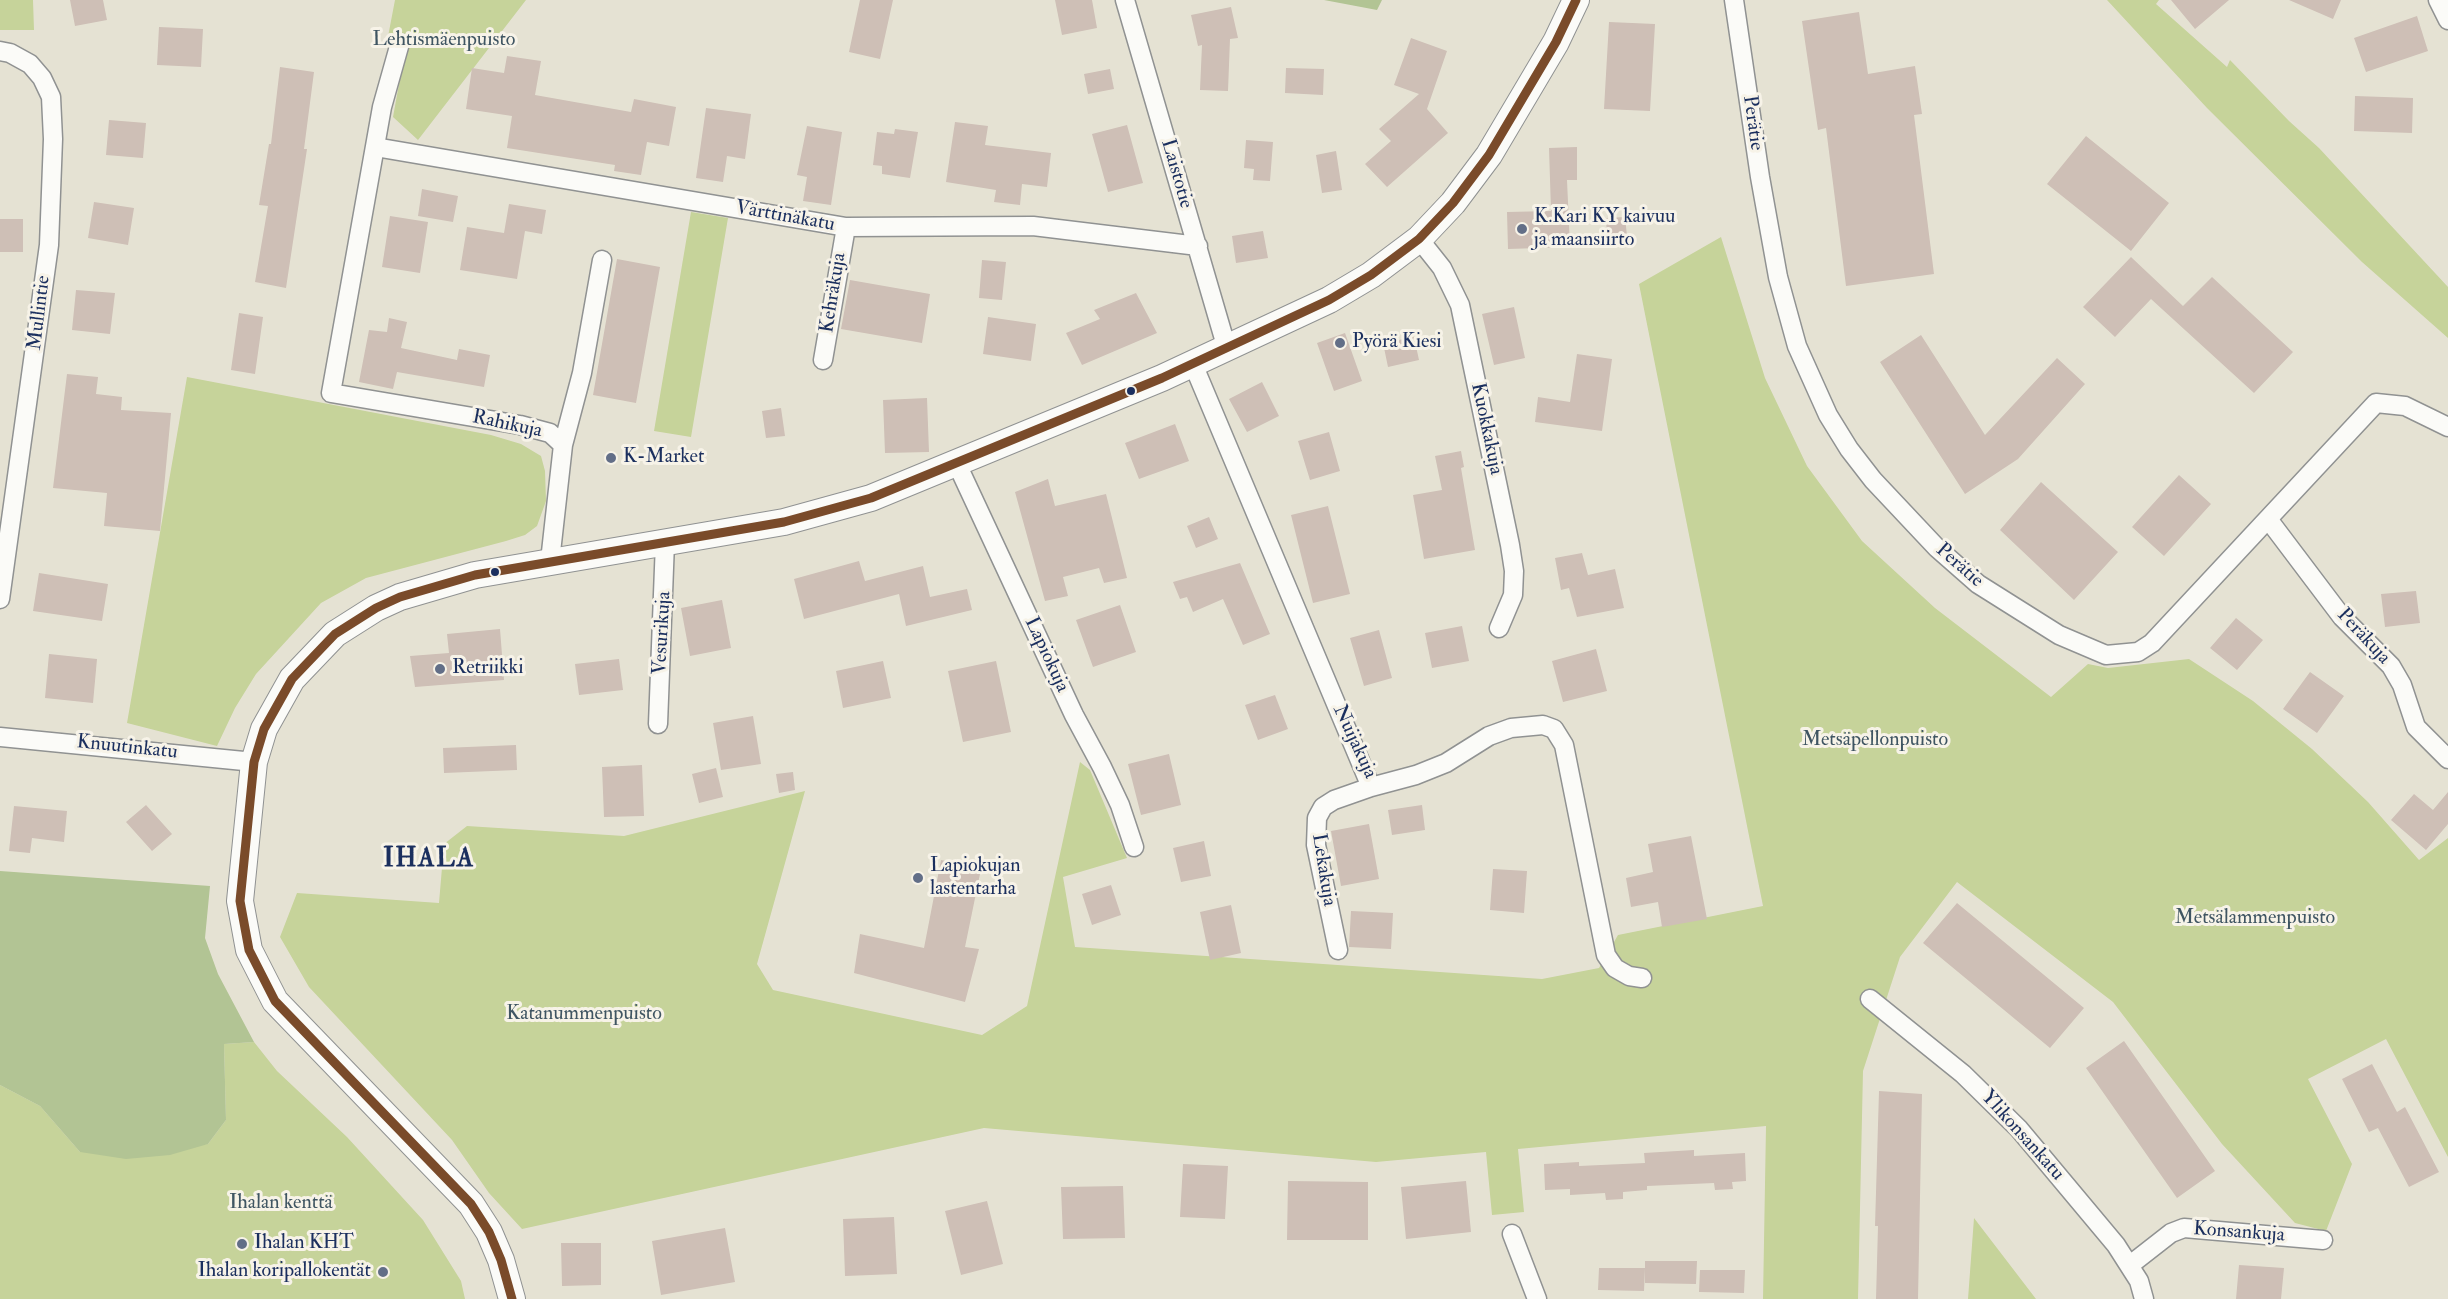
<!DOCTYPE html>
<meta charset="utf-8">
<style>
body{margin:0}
canvas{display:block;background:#e5e2d3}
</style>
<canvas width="2448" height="1299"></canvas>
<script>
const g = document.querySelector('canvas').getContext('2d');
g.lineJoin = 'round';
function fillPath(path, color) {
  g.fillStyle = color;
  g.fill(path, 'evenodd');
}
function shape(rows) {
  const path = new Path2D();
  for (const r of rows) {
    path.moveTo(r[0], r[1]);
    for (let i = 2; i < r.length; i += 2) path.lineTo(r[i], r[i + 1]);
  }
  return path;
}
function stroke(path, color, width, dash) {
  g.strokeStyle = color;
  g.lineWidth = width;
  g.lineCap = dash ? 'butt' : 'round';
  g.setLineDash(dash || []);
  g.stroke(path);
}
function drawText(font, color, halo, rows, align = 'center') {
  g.font = font + ' "IM FELL Double Pica",serif';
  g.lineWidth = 6;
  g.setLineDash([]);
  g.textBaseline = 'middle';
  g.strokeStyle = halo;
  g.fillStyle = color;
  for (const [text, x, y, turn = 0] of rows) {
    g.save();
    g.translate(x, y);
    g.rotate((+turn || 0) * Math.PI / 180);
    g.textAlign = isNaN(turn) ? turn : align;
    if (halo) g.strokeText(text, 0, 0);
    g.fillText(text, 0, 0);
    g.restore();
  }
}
fillPath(shape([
 [0,0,33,0,34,30,0,30],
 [395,0,526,0,418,140,393,117,405,51,386,47],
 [2107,0,2159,0,2156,4,2227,67,2230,60,2289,121,2319,148,2448,287,2448,338,2362,262,2207,108],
 [691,212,728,218,691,437,654,431],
 [1721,237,1765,378,1807,466,1862,541,1935,608,2051,697,2088,664,2108,668,2189,659,2253,701,2312,749,2368,802,2419,860,2448,838,2448,1157,2386,1039,2308,1079,2352,1164,2326,1231,2295,1223,2222,1144,2113,1002,1957,882,1900,957,1863,1071,1858,1299,1763,1299,1766,1126,1518,1149,1524,1212,1492,1215,1486,1152,1376,1162,984,1128,522,1229,489,1193,452,1140,309,987,280,937,297,893,439,903,444,844,467,826,624,836,805,791,757,964,773,990,982,1035,1027,1006,1080,762,1090,770,1127,858,1063,877,1075,947,1542,979,1599,968,1618,935,1763,906,1639,284],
 [187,377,491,435,521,444,541,456,545,471,546,501,537,526,525,535,506,541,366,578,321,603,256,674,235,708,217,746,127,723],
 [254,1042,277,1071,347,1137,423,1220,461,1281,465,1299,0,1299,0,1085,40,1106,80,1152,208,1144,226,1120,224,1044],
 [1974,1218,2036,1299,1968,1299]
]), '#c6d39a');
fillPath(shape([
 [1324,0,1382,0,1377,10],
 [0,871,210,886,205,938,218,974,254,1042,224,1044,226,1120,208,1144,170,1155,126,1159,80,1152,40,1106,0,1085]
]), '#b2c494');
fillPath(shape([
 [70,0,103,0,107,20,75,26],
 [860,0,893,0,880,59,849,52],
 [1055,0,1092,0,1097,28,1062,35],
 [2171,0,2229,0,2195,29],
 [2289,0,2341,0,2333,19],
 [1231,7,1238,38,1230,39,1228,91,1200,90,1202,45,1198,46,1191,15],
 [1859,12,1868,74,1915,66,1922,114,1914,115,1934,274,1846,286,1826,128,1818,130,1802,21],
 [2417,16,2428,51,2366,72,2354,38],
 [1609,22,1655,24,1650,111,1604,109],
 [159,27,203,29,201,67,157,65],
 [1411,38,1447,51,1427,109,1448,133,1387,187,1365,164,1391,141,1379,129,1419,94,1394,85],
 [507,56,541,61,535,95,631,112,634,99,676,107,669,146,647,142,641,175,614,171,615,165,507,148,512,116,466,109,472,68,504,73],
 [280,67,314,72,304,149,307,149,286,288,255,282,268,206,259,205,269,144,271,144],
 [1286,68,1324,69,1323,95,1285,93],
 [1110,69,1114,89,1088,94,1084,74],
 [2355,96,2413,98,2412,133,2354,131],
 [706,108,751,114,745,159,727,156,723,182,696,178],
 [109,120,146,123,143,158,106,155],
 [955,122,988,126,985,145,1051,153,1047,187,1022,184,1020,205,994,202,996,190,946,182],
 [1127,125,1143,183,1108,192,1092,134],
 [807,126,842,132,831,205,803,201,807,177,797,175],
 [895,129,918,132,910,178,882,174,882,166,873,165,877,132,894,134],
 [2086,136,2169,203,2131,251,2047,184],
 [1246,140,1273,142,1270,181,1253,180,1254,169,1244,168],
 [1577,147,1577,180,1567,180,1570,247,1508,249,1507,212,1551,211,1549,148],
 [1336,151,1342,190,1322,193,1316,155],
 [422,189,458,196,453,222,418,216],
 [94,202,134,208,128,245,88,238],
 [509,204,546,210,542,234,525,231,517,279,460,270,467,227,504,233],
 [390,216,428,222,420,273,382,267],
 [1625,217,1627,236,1607,238,1606,218],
 [0,219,23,219,23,252,0,252],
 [1263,231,1268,258,1236,263,1232,236],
 [2131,257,2183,306,2212,277,2293,352,2254,393,2151,299,2115,337,2083,307],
 [617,259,660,267,636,403,593,395],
 [982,260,1006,262,1002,300,979,298],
 [850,280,930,294,922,343,841,329],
 [76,290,115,293,110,334,72,330],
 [1136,293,1157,333,1082,365,1066,333,1100,319,1094,310],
 [1514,307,1525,358,1494,365,1482,314],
 [239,313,263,317,255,374,231,370],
 [988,317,1036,324,1031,361,983,354],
 [389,318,407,322,401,348,457,360,459,349,490,355,484,387,397,372,393,389,359,382,369,330,387,332],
 [1345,333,1362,381,1334,391,1317,343],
 [1921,335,1985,435,2057,358,2085,384,2018,459,1965,494,1880,362],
 [1414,337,1419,360,1388,367,1383,343],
 [1577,354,1612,359,1602,431,1535,422,1538,397,1570,402],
 [67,374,98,377,96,394,122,397,121,410,171,413,160,531,104,526,107,493,53,488],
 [1262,382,1279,416,1247,432,1229,399],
 [927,398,929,452,885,453,883,400],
 [781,408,785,436,766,438,762,411],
 [1175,424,1189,461,1139,479,1125,443],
 [1329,432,1340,471,1310,480,1298,441],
 [1461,451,1464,467,1461,468,1475,550,1424,559,1413,495,1442,490,1435,456],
 [2179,475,2211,504,2164,556,2132,527],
 [1048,479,1055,506,1106,494,1127,578,1104,583,1099,568,1063,577,1068,596,1045,601,1015,492],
 [2041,482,2118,552,2074,600,2000,530],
 [1328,506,1350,594,1313,603,1291,515],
 [1209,517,1218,539,1196,548,1187,526],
 [1582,553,1588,575,1615,569,1624,608,1577,617,1569,588,1561,590,1555,558],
 [859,561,865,581,923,566,930,597,967,589,972,610,906,626,899,594,804,619,794,579],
 [1240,563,1270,634,1243,645,1223,599,1193,612,1187,597,1180,599,1173,582],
 [39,573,108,584,102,621,33,611],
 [2416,591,2420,623,2385,627,2381,594],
 [722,600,731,648,690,656,681,608],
 [1120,605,1136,652,1093,667,1076,620],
 [2236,618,2263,640,2237,670,2210,648],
 [1462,626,1469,661,1432,668,1425,633],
 [500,629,504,680,415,687,410,656,449,653,447,634],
 [1379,630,1392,678,1364,686,1350,638],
 [1596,649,1607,691,1563,702,1552,661],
 [49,654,97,659,93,703,45,698],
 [619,659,623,690,579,695,575,664],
 [883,661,891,698,843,708,836,671],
 [996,661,1011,732,963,742,948,671],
 [2310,672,2344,696,2317,733,2283,709],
 [1275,695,1288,729,1258,740,1245,705],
 [753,716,761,764,721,770,713,723],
 [516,745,517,770,444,773,443,748],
 [1169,754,1181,805,1141,815,1128,764],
 [642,765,644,816,604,817,602,767],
 [716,768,723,797,699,803,692,774],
 [793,772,795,790,779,793,776,774],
 [2448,792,2448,824,2426,850,2391,820,2414,794,2433,810],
 [146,805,172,834,152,851,126,822],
 [1422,805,1425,830,1392,835,1388,810],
 [14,806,67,811,64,842,32,838,30,853,9,851],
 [1369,824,1379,879,1341,886,1331,831],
 [1691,836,1707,919,1662,927,1658,902,1631,907,1626,878,1653,872,1648,844],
 [1204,841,1211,876,1181,882,1173,848],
 [941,860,981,869,965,947,979,949,965,1002,854,973,860,934,924,948],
 [1493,869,1527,871,1524,913,1490,910],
 [1111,885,1121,915,1092,925,1082,894],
 [1957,903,2084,1008,2050,1048,1923,943],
 [1231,905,1241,953,1210,960,1200,912],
 [1351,911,1393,913,1391,949,1349,947],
 [2124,1041,2215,1171,2177,1198,2086,1068],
 [2372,1064,2397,1112,2405,1107,2439,1172,2409,1187,2378,1128,2369,1132,2342,1079],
 [1879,1091,1922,1094,1918,1299,1876,1299,1878,1226,1875,1226],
 [1694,1150,1694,1156,1745,1153,1746,1181,1732,1182,1733,1189,1715,1190,1714,1183,1647,1186,1647,1190,1623,1192,1623,1199,1606,1200,1605,1193,1570,1195,1570,1189,1545,1190,1544,1164,1579,1162,1579,1166,1645,1163,1644,1153],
 [1183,1164,1228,1166,1225,1219,1180,1217],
 [1288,1181,1368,1182,1368,1240,1287,1240],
 [1466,1181,1471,1232,1406,1239,1401,1187],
 [1123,1186,1125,1238,1063,1239,1061,1187],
 [987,1201,1003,1264,961,1275,945,1211],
 [894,1217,897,1274,845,1276,843,1219],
 [725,1228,735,1282,661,1295,652,1241],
 [561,1243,601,1243,601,1285,562,1286],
 [1645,1261,1697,1261,1696,1284,1645,1283],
 [2239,1265,2284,1268,2281,1299,2236,1299],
 [1599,1268,1645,1268,1644,1291,1598,1290],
 [1700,1270,1745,1270,1744,1293,1699,1292]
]), '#cebfb6');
const street = shape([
 [1125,0,1227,349],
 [1734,0,1760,177,1778,277,1797,346,1828,415,1849,449,1873,480,1937,548,1978,584,2059,635,2106,655,2138,652,2152,643,2376,403,2405,406,2448,427],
 [2438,0,2448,20],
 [400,43,382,107,331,393,520,425,550,433,563,445,550,561],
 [0,51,10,53,30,64,42,78,51,97,53,139,49,245,0,599],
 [375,147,846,227,1033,226,1198,246],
 [1419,239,1442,268,1460,305,1510,545,1514,571,1513,595,1499,628],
 [823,360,846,227],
 [1193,364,1371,787,1416,775,1446,763,1489,736,1511,728,1543,725,1554,729,1564,745,1606,955,1615,968,1629,976,1642,978],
 [563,445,582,373,602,260],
 [957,464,1074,715,1102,767,1120,805,1134,847],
 [2268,519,2342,617,2391,666,2402,685,2416,727,2448,759],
 [658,724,665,542],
 [0,737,254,762],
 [1338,950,1316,845,1317,818,1323,807,1334,800,1371,787],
 [1870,999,1963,1074,2019,1129,2116,1245,2139,1281,2144,1299],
 [1512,1234,1537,1299],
 [2130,1265,2171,1233,2184,1228,2323,1240]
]);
const secondary = shape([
 [512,1299,501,1260,489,1232,471,1204,275,1001,249,950,240,901,254,762,264,729,292,679,335,634,376,608,400,597,475,575,784,522,871,498,1162,378,1329,300,1371,275,1419,239,1453,203,1489,155,1556,42,1576,0]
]);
stroke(street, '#909292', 21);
stroke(secondary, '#909292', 28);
stroke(street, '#fbfbf8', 18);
stroke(secondary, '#fbfbf8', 26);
stroke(shape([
 [512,1299,501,1260,489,1232,471,1204,275,1001,249,950,240,901,254,762,264,729,292,679,335,634,376,608,400,597,475,575,784,522,871,498,1162,378,1329,300,1371,275,1419,239,1453,203,1489,155,1556,42,1576,0]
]), '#7a4b2a', 9);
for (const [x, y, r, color] of [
 [1522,229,6,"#626e87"],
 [1340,343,6,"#626e87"],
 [1131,391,5,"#1b2f5e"],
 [611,458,6,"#626e87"],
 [495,572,5,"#1b2f5e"],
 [440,669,6,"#626e87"],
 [918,878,6,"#626e87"],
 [242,1244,6,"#626e87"],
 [383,1272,6,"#626e87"]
]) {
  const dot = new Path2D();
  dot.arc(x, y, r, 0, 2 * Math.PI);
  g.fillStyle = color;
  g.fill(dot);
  stroke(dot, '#f7f3e8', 2);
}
drawText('20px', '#3f5562', '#f7f3e8', [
 ["Lehtismäenpuisto",444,41],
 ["Metsäpellonpuisto",1875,741],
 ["Metsälammenpuisto",2255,919],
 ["Katanummenpuisto",584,1015],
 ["Ihalan kenttä",281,1204]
]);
drawText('20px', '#1b2f5e', '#f7f3e8', [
 ["Perätie",1752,123,82],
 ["Laistotie",1176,174,74],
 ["Värttinäkatu",785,217,10],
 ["Kehräkuja",834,293,-81],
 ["Mullintie",40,313,-83],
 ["Rahikuja",507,425,12],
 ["Kuokkakuja",1486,429,78],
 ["Perätie",1959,566,41],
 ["Vesurikuja",663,633,-87],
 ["Peräkuja",2363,637,47],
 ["Lapiokuja",1046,655,65],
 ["Nuijakuja",1354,742,65],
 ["Knuutinkatu",127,748,6],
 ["Lekakuja",1323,870,81],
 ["Ylikonsankatu",2022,1136,48],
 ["Konsankuja",2239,1233,4]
]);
drawText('20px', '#1b2f5e', '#f7f3e8', [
 ["K.Kari KY kaivuu",1534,218],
 ["ja maansiirto",1534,241],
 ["Pyörä Kiesi",1352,343],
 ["K-Market",623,458],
 ["Retriikki",452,669],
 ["Lapiokujan",930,867],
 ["lastentarha",930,890],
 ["Ihalan KHT",254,1244],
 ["Ihalan koripallokentät",371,1272,"right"]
], 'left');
g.letterSpacing = '1.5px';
drawText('bold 26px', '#1b2f5e', '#f7f3e8', [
 ["IHALA",429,860]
]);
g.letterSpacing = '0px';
</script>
